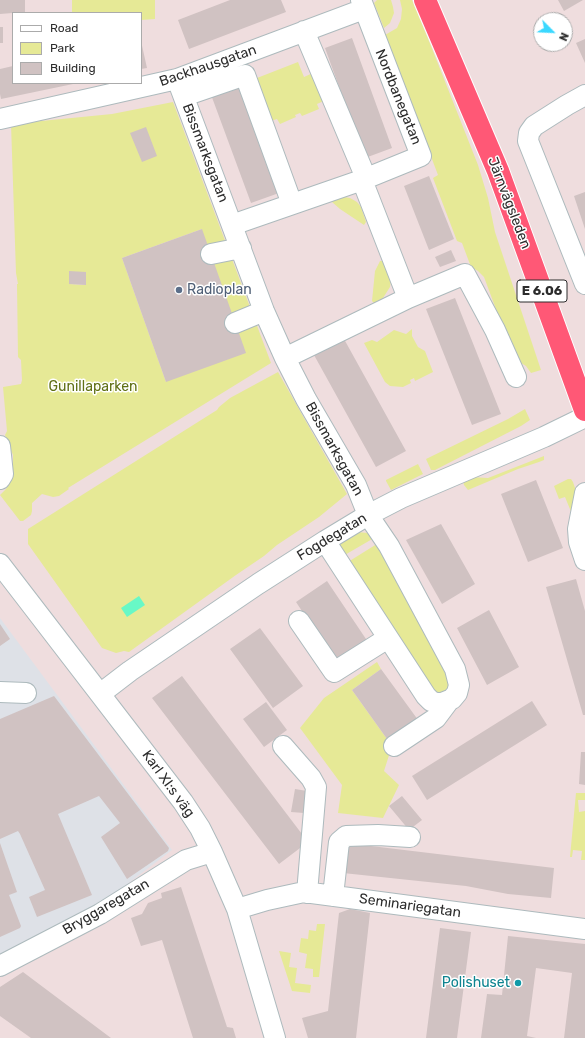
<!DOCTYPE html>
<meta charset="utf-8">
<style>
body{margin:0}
#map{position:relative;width:585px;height:1038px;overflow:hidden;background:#efddde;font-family:Rubik,sans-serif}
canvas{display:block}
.legend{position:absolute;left:12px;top:12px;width:130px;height:72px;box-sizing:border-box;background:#fff;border:1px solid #ababab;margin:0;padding:5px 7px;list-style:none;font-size:12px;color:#2c2c2c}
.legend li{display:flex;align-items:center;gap:8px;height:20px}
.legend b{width:20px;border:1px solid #ababab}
.north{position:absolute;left:533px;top:12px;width:40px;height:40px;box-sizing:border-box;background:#fff;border:1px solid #ababab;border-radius:50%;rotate:114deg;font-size:11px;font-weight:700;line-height:16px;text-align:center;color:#2c2c2c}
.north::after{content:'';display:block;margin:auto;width:14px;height:18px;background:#3ad8ff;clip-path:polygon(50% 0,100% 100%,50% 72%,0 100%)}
</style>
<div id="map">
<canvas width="585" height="1038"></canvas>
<ul class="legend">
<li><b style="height:5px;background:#fff"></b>Road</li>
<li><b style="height:11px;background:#e6e996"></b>Park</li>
<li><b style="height:11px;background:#d0c2c2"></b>Building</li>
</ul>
<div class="north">N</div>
</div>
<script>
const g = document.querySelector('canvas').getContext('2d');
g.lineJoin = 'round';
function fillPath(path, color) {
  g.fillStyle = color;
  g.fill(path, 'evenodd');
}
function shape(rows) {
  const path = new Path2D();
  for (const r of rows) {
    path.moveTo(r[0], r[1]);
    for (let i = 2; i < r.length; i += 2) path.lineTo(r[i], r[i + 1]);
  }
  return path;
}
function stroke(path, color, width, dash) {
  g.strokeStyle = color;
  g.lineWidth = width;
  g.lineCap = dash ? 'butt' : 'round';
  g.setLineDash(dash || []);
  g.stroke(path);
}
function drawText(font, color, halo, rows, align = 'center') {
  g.font = font + ' Rubik,sans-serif';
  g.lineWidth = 3;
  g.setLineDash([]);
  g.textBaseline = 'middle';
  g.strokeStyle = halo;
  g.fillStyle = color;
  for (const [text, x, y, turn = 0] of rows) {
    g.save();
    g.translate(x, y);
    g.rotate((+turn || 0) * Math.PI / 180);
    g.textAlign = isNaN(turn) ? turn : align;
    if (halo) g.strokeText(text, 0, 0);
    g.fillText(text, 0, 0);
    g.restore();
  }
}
fillPath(shape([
 [0,618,172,850,100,905,0,956]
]), '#dee1e7');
fillPath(shape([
 [72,0,155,0,155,19,141,20,141,13,72,13],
 [377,0,391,0,393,7,394,13,390,23,384,28,374,3],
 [400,0,412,0,431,46,478,165,488,198,495,232,541,370,531,373,526,366,518,361,500,320,484,277,478,271,471,267,462,243,457,241,433,178,438,175,385,35,397,28,401,19,402,9],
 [298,62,304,77,315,72,326,100,317,104,319,109,302,116,300,113,295,115,296,117,280,124,277,119,268,122,254,85,257,78],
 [173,102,271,363,68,488,69,489,59,496,53,497,42,494,32,503,32,511,31,515,23,521,20,521,0,495,6,489,11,480,13,465,13,455,5,435,7,431,3,387,21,384,22,380,21,360,18,357,17,284,18,284,16,273,11,124,112,114],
 [202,229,166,382,122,258],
 [85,277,85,285,69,284,69,278],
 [344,197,350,198,357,202,361,207,366,222,364,225,340,209,332,202,332,199],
 [380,261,382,261,384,263,391,279,390,287,383,298,374,303,372,301,375,271],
 [412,329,412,336,418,347,425,351,433,372,415,381,414,378,410,380,411,383,403,387,390,386,385,382,364,343,372,340,377,342,394,330,406,334],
 [278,372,347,494,319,517,277,545,264,556,236,575,129,652,124,651,116,653,102,648,28,544,28,529,217,410,219,407,230,398],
 [525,409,530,420,521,426,435,470,431,470,426,459,508,419],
 [544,456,544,460,539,462,518,469,468,490,464,485,463,481,470,477,488,478],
 [418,464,423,474,391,490,386,481,386,480],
 [568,479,571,479,573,482,577,494,572,514,565,497,559,499,554,486],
 [357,532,368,533,374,538,343,556,338,549,340,543],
 [380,542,451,674,450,688,441,693,431,692,348,562],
 [377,662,381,669,352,690,392,746,384,771,399,785,383,818,338,813,342,785,300,728,324,698],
 [576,793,585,793,585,800,578,800,579,812,585,811,585,860,581,860,582,851,573,850,572,857,570,857],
 [317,924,325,924,319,977,313,977,313,969,305,968,307,954,299,952,301,938,308,939,309,930,316,931],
 [279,951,291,953,289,967,297,968,295,983,311,985,310,993,292,991]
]), '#e6e996');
fillPath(shape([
 [139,596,145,605,127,617,121,608]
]), '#68f8c6');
fillPath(shape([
 [0,0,25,0,25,12,0,14],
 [230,0,281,0,286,12,189,49,178,20],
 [558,0,583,0,564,11],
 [0,27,3,27,3,43,0,43],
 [352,38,392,148,365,158,325,48],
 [585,39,585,63,576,43],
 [141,41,147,68,141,69],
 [13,66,13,83,73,84,1,99,0,94,0,69],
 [238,82,279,193,251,203,210,92],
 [146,127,157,156,142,162,130,133],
 [429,176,454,239,429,250,404,186],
 [585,192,585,229,574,196],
 [202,229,246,353,166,382,122,258],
 [451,250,456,261,440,267,435,257],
 [69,271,86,272,86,285,69,284],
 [455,298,501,414,472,425,426,309],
 [344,339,406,451,376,467,314,355],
 [536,480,563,548,528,562,501,494],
 [441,524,475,584,442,604,406,540],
 [576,579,585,611,585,715,583,715,546,587],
 [327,581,368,642,337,664,296,602],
 [489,610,519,667,487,685,457,628],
 [0,624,10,639,0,646],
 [260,628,303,686,273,708,230,649],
 [381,669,421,724,392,746,352,690],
 [182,676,308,842,279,864,152,698],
 [54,696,169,848,168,851,127,879,101,837,120,823,99,796,58,814,92,895,37,917,29,897,45,890,20,834,18,831,0,839,0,719],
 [532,701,547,725,427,800,412,776],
 [266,702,287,730,264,747,243,719],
 [581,752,585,752,585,785,579,784],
 [295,789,307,791,304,813,291,812],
 [402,796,422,820,409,830,389,806],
 [0,843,17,892,9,895,21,926,20,928,0,937],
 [346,843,554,868,551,898,508,894,466,886,343,873],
 [181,887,227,1027,233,1028,236,1038,193,1038,162,940,141,946,131,918,142,914,148,903,162,898,161,893],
 [350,909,370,913,356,1038,308,1038,302,1018,328,1011,339,913],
 [440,928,471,932,457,1038,426,1038],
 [508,936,585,944,585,1038,564,1038,572,973,536,968,527,1036,536,1038,481,1038,487,994,502,995],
 [23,972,111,1038,31,1038,0,1016,0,987]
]), '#d0c2c2');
const minor = shape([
 [304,31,366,178],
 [177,79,264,311,285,358,306,399,356,485,368,515,389,546,455,669,459,685,457,693,452,699,442,703,436,703,431,701,426,696,325,541],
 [585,95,567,105,534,126,529,133,528,141,585,284],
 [184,96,245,75,292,204],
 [0,119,177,79,364,9],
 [362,180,408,298],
 [232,225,362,180,421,156,361,0],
 [211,254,241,248],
 [235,323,264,311],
 [285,358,408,298,465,274,495,330,516,377],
 [0,446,3,474,0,479],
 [585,493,578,529,579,542,585,560],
 [0,564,183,802,200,828,212,852,237,909,275,1038],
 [299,621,334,672,388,638],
 [0,692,26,693],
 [100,694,130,671,258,584,325,541,368,515,401,498,544,437,585,417],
 [283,746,311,778,316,787,307,893],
 [394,746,436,718,448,702],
 [333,896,339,842,346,836,378,835,410,837],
 [237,909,267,900,304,892,585,929],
 [0,966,100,914,186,860,212,852]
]);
const highway = shape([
 [425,0,498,171,585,410]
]);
stroke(minor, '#adbabd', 22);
stroke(highway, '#fff', 24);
stroke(minor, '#fff', 20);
stroke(highway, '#ff5876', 22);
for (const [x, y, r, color] of [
 [179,290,4,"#5c6f8a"],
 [518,983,4,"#0f9aa8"]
]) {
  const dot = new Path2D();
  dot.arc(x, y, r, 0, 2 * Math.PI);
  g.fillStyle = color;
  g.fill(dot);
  stroke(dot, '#fff', 1.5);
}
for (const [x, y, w] of [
 [542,291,50]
]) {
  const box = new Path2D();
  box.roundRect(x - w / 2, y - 11, w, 22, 3);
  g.fillStyle = '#fff';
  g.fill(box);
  stroke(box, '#2c2c2c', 1);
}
drawText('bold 13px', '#2c2c2c', null, [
 ["E 6.06",542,291]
]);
drawText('14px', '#2c2c2c', '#fff', [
 ["Backhausgatan",208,66,-19],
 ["Nordbanegatan",398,97,68],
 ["Bissmarksgatan",205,153,69],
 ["Järnvägsleden",509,203,69],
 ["Bissmarksgatan",334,449,61],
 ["Fogdegatan",332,537,-31],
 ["Karl XI:s väg",168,784,54],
 ["Seminariegatan",410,906,8],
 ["Bryggaregatan",106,907,-30]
]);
drawText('14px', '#4e5e75', '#fff', [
 ["Radioplan",187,290]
], 'left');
drawText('14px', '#607015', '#fff', [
 ["Gunillaparken",93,387]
]);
drawText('14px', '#0d838f', '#fff', [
 ["Polishuset",510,983]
], 'right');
</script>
